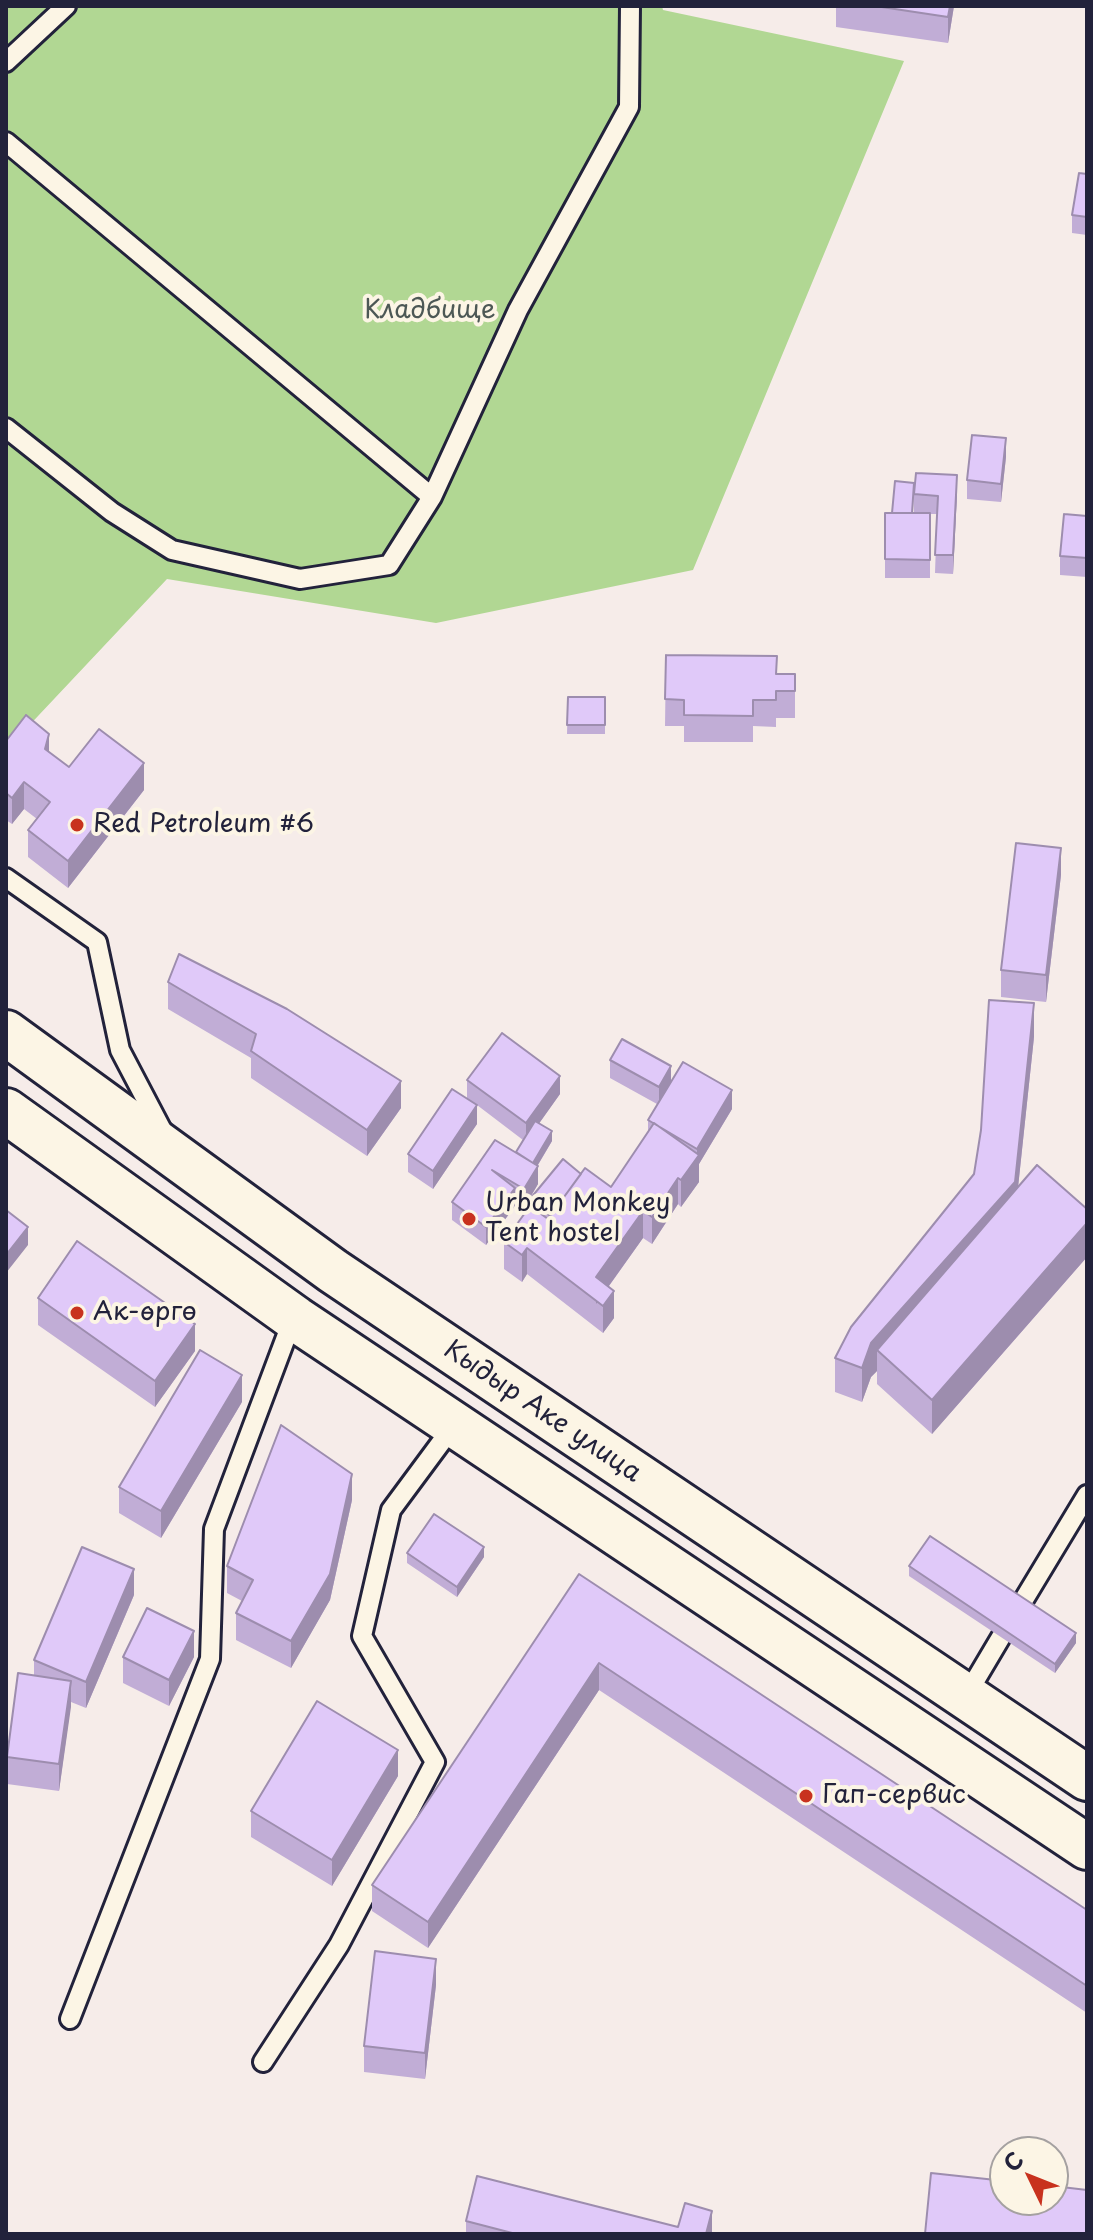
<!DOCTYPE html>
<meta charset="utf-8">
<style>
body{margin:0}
#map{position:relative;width:1093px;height:2240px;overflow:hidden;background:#f6ece9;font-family:"Playpen Sans",sans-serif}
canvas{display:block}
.frame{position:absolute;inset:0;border:8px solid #22223b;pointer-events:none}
.north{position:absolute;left:989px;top:2136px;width:80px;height:80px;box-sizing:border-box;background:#fcf5e5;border:2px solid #a5a1a1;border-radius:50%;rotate:313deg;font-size:22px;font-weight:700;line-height:32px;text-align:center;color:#22223b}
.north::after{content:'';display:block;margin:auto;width:28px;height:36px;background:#c8321e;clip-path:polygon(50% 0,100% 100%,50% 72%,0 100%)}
</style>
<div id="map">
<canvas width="1093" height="2240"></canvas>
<div class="frame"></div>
<div class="north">С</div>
</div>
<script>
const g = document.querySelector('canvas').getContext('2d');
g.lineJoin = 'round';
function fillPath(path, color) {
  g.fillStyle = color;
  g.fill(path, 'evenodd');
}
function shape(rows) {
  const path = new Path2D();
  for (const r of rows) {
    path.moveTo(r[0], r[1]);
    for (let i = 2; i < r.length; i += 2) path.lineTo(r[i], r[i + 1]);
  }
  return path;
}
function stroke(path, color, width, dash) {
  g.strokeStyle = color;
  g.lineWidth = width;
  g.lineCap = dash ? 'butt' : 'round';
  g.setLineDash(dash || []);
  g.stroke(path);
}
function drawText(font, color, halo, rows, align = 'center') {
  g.font = font + ' "Playpen Sans",sans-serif';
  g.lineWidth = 8;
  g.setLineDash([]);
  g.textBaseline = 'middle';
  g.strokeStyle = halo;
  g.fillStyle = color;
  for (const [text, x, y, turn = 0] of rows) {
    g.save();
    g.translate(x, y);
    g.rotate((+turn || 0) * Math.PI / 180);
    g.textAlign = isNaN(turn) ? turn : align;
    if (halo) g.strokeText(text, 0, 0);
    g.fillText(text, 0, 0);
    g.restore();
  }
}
fillPath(shape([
 [6,6,662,6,663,10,904,61,693,570,436,623,167,579,6,750]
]), '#b1d793');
const service = shape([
 [6,62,66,6],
 [6,142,432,497],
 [6,428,112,512,172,550,300,579,389,565,432,497,518,310,629,107,630,6],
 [6,878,97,942,120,1050,163,1132],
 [1020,1606,1087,1495],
 [966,1696,1001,1637],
 [70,2019,210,1659,214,1529,288,1332,296,1319],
 [263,2062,339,1945,435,1762,362,1636,391,1510,454,1425]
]);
const trunk = shape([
 [6,1033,333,1271,1087,1778],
 [6,1111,296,1319,1087,1847]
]);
stroke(service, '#22223b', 24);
stroke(trunk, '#22223b', 50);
stroke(service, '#fcf5e5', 18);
stroke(trunk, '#fcf5e5', 44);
fillPath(shape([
 [836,6,954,6,948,43,836,27],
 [1087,174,1087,235,1072,233,1072,215],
 [1006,457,1001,502,967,499,967,480],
 [914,492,913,513,914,513,914,494,957,493,953,574,935,573,937,514,930,514,930,578,885,578,885,513,892,513],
 [1087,516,1087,577,1060,575,1060,556],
 [666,655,777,674,795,674,795,718,776,718,776,727,753,726,753,742,684,742,684,726,665,726],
 [568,697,605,697,605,734,567,734],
 [6,741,49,752,69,767,144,790,68,888,28,857,28,830,37,819,24,809,12,824,6,820],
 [1061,875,1046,1002,1001,997,1001,970],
 [168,982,401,1108,367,1156,251,1078,251,1058,168,1009],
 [1034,1037,1018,1187,1087,1209,1087,1257,932,1434,877,1384,877,1371,871,1377,862,1402,835,1392,835,1358,974,1174],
 [610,1060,671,1082,732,1109,699,1164,699,1182,681,1207,678,1204,652,1244,643,1238,609,1286,614,1318,603,1333,527,1274,522,1282,504,1269,504,1242,530,1206,530,1199,581,1174,611,1187,648,1132,648,1120,657,1104,610,1078],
 [467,1080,560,1094,539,1123,552,1141,538,1165,538,1184,524,1208,515,1202,515,1206,486,1245,452,1220,452,1202,516,1152,523,1140,477,1105,477,1124,433,1189,408,1172,408,1154,467,1098],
 [38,1298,195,1351,155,1407,38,1325],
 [242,1402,161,1538,119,1513,119,1487],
 [352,1500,330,1600,291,1668,236,1640,236,1613,242,1601,227,1593,227,1566],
 [407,1553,484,1557,457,1597,407,1563],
 [909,1566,1076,1643,1055,1673,909,1576],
 [579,1574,1087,1910,1087,2013,599,1690,428,1948,372,1911,372,1885],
 [134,1595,86,1708,71,1702,59,1791,7,1784,7,1757,34,1676,34,1660],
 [123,1657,194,1657,169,1706,123,1683],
 [398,1776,332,1886,251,1837,251,1811],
 [436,1985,425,2079,364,2072,364,2046],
 [466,2221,678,2227,712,2234,466,2234]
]), '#c1add6');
fillPath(shape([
 [950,6,954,6,948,43,948,17],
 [1006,438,1006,457,1001,502,1001,484],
 [957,475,957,493,953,574,953,555],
 [49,734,49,760,45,749],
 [144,763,144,790,68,888,68,861],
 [24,782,24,809,12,824,12,798],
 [1061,848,1061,875,1046,1002,1046,975],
 [1034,1003,1034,1037,1015,1216,877,1350,877,1371,871,1377,862,1402,862,1368,871,1343,1015,1182],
 [671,1066,671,1085,659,1105,659,1087],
 [560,1076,560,1094,526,1142,526,1123],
 [401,1081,401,1108,367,1156,367,1130],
 [732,1090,732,1109,699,1164,699,1182,681,1207,681,1180,697,1157,697,1149],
 [477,1105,477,1124,433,1189,433,1171],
 [552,1131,552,1141,530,1178,530,1169],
 [538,1166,538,1184,524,1208,524,1189],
 [678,1178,678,1204,652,1244,652,1217],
 [515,1188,515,1206,486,1245,486,1227],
 [643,1211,643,1238,596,1304,596,1277],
 [1087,1223,1087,1257,932,1434,932,1400],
 [28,1227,28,1245,6,1273,6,1255],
 [527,1248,527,1274,522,1282,522,1255],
 [614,1291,614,1318,603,1333,603,1306],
 [195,1324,195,1351,155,1407,155,1381],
 [242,1375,242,1402,161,1538,161,1511],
 [352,1474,352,1500,330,1600,291,1668,291,1641],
 [484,1547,484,1557,457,1597,457,1587],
 [134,1569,134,1595,86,1708,86,1682],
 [194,1631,194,1657,169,1706,169,1680],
 [1076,1633,1076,1643,1055,1673,1055,1664],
 [599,1663,599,1690,428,1948,428,1922],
 [71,1681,71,1707,59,1791,59,1764],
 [398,1750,398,1776,332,1886,332,1860],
 [436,1959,436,1985,425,2079,425,2053],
 [712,2211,712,2234,706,2234]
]), '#9d8dae');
const building = shape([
 [875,6,950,6,948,17,875,6],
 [1079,173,1087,174,1087,217,1072,215,1079,173],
 [972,435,1006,438,1001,484,967,480,972,435],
 [916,473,957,475,953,555,935,555,938,496,914,494,916,473],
 [895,481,914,483,912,513,892,513,895,481],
 [885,513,930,513,930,560,885,559,885,513],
 [1064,514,1087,516,1087,558,1060,556,1064,514],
 [666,655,777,656,776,674,795,674,795,691,776,691,776,700,753,700,753,716,684,715,684,700,665,699,666,655],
 [568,697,605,697,605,725,567,725,568,697],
 [26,715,49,734,45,749,69,767,99,729,144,763,68,861,28,830,50,802,24,782,12,798,6,793,6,741,26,715],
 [1016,843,1061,848,1046,975,1001,970,1016,843],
 [179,954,287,1009,401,1081,367,1130,251,1051,256,1034,168,982,179,954],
 [989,1000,1034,1003,1015,1182,871,1343,862,1368,835,1358,851,1327,974,1174,981,1130,989,1000],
 [502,1033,560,1076,526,1123,467,1080,502,1033],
 [622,1039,671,1066,659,1087,610,1060,622,1039],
 [683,1062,732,1090,697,1149,648,1120,683,1062],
 [452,1089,477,1105,433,1171,408,1154,452,1089],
 [535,1121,552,1131,533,1163,516,1152,535,1121],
 [654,1123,699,1155,681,1180,678,1178,652,1217,643,1211,596,1277,614,1291,603,1306,527,1248,522,1255,504,1242,530,1206,548,1219,585,1168,611,1187,654,1123],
 [495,1140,538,1166,524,1189,492,1170,515,1188,486,1227,452,1202,495,1140],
 [563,1159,581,1174,550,1216,530,1199,563,1159],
 [1037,1165,1087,1209,1087,1223,932,1400,877,1350,1037,1165],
 [6,1210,28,1227,6,1255,6,1210],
 [77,1241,195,1324,155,1381,38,1298,77,1241],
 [200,1350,242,1375,161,1511,119,1487,200,1350],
 [281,1425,352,1474,330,1574,291,1641,236,1613,253,1580,227,1566,281,1425],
 [434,1514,484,1547,457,1587,407,1553,434,1514],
 [930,1536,1076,1633,1055,1664,909,1566,930,1536],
 [82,1547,134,1569,86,1682,34,1660,82,1547],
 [579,1574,1087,1910,1087,1986,599,1663,428,1922,372,1885,579,1574],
 [147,1608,194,1631,169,1680,123,1657,147,1608],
 [18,1673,71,1681,59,1764,7,1757,18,1673],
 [317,1701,398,1750,332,1860,251,1811,317,1701],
 [375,1951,436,1959,425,2053,364,2046,375,1951],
 [931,2173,1005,2181,1005,2200,1053,2200,1053,2186,1087,2190,1087,2234,925,2234,931,2173],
 [477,2176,678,2227,685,2203,712,2211,706,2234,516,2234,466,2221,477,2176]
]);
fillPath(building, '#e0c9f9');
stroke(building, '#9d8dae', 2);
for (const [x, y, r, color] of [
 [77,825,8,"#c8321e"],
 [469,1219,8,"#c8321e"],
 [77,1313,8,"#c8321e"],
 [806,1796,8,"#c8321e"]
]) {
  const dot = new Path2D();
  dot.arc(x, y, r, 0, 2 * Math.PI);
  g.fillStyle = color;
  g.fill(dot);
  stroke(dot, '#fcf5e5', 3);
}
drawText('26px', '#4d5855', '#fcf5e5', [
 ["Кладбище",430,311]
]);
drawText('26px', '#22223b', '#fcf5e5', [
 ["Red Petroleum #6",93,825],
 ["Urban Monkey",485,1204],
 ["Tent hostel",485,1234],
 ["Ак-өргө",93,1313],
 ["Гап-сервис",822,1796]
], 'left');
drawText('26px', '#22223b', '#fcf5e5', [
 ["Кыдыр Аке улица",542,1412,34]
]);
</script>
